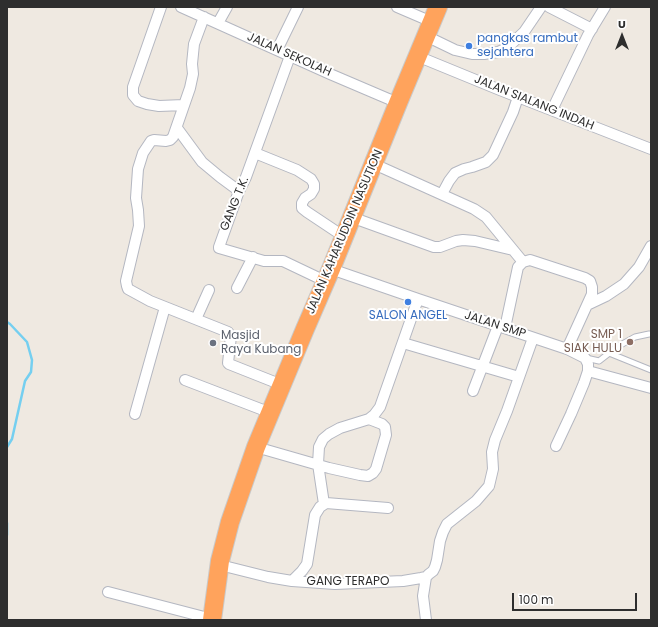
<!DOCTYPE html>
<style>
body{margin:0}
#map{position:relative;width:658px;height:627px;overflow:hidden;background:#efe9e1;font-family:Poppins,sans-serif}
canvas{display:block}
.frame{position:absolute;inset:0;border:8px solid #2e2e2e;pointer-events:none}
.north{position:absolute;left:602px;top:16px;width:40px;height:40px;-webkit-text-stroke:3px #fff;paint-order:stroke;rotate:0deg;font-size:11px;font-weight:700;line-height:16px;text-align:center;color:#2e2e2e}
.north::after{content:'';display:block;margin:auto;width:14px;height:18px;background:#2e2e2e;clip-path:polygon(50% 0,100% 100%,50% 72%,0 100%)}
.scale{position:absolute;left:512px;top:593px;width:125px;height:18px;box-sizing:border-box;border:2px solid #2e2e2e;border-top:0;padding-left:5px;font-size:12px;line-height:14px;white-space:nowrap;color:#2e2e2e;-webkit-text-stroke:3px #fff;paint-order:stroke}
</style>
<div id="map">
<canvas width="658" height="627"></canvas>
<div class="frame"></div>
<div class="north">U</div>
<div class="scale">100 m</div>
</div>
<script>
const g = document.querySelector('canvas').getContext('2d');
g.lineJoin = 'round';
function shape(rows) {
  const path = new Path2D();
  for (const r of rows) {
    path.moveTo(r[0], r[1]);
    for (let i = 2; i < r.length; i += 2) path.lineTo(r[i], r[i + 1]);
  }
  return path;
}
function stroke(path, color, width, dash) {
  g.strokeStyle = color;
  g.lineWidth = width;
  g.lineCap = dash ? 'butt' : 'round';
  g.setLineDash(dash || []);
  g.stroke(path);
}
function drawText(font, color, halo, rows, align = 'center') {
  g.font = font + ' Poppins,sans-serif';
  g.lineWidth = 4;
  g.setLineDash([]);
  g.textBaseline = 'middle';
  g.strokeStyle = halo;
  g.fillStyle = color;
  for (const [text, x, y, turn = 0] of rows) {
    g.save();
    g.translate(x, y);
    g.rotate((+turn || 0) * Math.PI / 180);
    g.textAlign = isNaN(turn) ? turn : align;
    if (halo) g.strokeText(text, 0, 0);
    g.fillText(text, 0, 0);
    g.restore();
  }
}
stroke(shape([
 [7,322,10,324,27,342,32,360,31,372,25,381,12,439,7,447],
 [7,523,7,535]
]), '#75cff0', 2.5);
const lane = shape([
 [609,353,651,370],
 [586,358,599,361,617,347,635,337,649,334,651,334]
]);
const street = shape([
 [161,7,133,87,133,95,138,101,147,104,159,106,184,105],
 [181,7,330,74,398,103],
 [397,7,432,22],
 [549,7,592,29],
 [204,17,194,44,192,64,193,74,190,88,173,137,170,140,166,141,154,140,151,141,143,153,138,169,136,198,138,210,139,226,126,281,127,286,128,289,150,301,228,332,231,336,228,363,229,364,282,385],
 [218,23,227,7],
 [426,36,455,50,472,54,484,54,498,52,507,48,524,32,541,7],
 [277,50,298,7],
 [290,56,246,177,239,191,219,247,219,248,264,261,283,261,325,281],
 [417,56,500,90,651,149],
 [552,110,588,35,605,7],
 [177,128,202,162,220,177,239,191],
 [255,153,297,170,311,179,314,184,314,189,311,194,305,198,302,203,302,208,307,212,343,236],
 [374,164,474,209,486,217,523,262],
 [442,194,449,181,455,173,464,169,472,167,486,162,493,155,513,112,518,97],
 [351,217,434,247,440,247,456,241,463,240,475,241,513,250],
 [331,269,418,299,567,349,585,358,588,364,588,371,651,388],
 [237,288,253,257],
 [587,305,606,296,624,284,639,267,651,246],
 [196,319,209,290],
 [505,328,518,267,523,262,530,260,585,278,590,281,592,287,592,294,567,349],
 [403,343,519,377],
 [185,380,271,413],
 [473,391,498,326],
 [135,414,165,307],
 [556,446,571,414,584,383,588,371],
 [256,447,329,468,360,475,368,476,373,473,376,469,386,435,385,427,382,424,369,419],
 [324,504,318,464,319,447,323,439,329,434,340,428,369,419,374,415,380,407,418,299],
 [220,565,268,577,292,581,335,584,403,581,421,578,426,577,429,574,433,571,435,567,437,560,440,541,443,532,447,524,476,501,489,486,493,469,492,452,495,440,507,411,533,338],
 [292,581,302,571,307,564,315,515,320,507,326,503,388,508],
 [108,592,212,619],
 [426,620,423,596,426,577]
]);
const highway = shape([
 [212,620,220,561,230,522,256,447,305,329,331,269,398,103,438,7]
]);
stroke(lane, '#b4b7c1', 7);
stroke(street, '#b4b7c1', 12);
stroke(highway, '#c9c9c9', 20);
stroke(lane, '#fff', 5);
stroke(street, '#fff', 10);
stroke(highway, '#ffa35c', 18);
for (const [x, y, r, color] of [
 [469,46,4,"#3f7fe0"],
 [408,302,4,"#3f7fe0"],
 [630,342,4,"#8d6e63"],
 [213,343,4,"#6b7280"]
]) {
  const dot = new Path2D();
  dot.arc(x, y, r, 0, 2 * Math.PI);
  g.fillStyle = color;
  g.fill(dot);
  stroke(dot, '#fff', 1.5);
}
drawText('12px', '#366cbe', '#fff', [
 ["pangkas rambut",477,39],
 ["sejahtera",477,53],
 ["SALON ANGEL",408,316,"center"]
], 'left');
drawText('12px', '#2e2e2e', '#fff', [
 ["JALAN SEKOLAH",289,55,24],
 ["JALAN SIALANG INDAH",534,103,22],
 ["GANG T.K.",235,204,-68],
 ["JALAN KAHARUDDIN NASUTION",345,232,-67],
 ["JALAN SMP",495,325,18],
 ["GANG TERAPO",348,582]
]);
drawText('12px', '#785e54', '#fff', [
 ["SMP 1",622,335],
 ["SIAK HULU",622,349]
], 'right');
drawText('12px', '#5b616d', '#fff', [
 ["Masjid",221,336],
 ["Raya Kubang",221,350]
], 'left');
</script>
